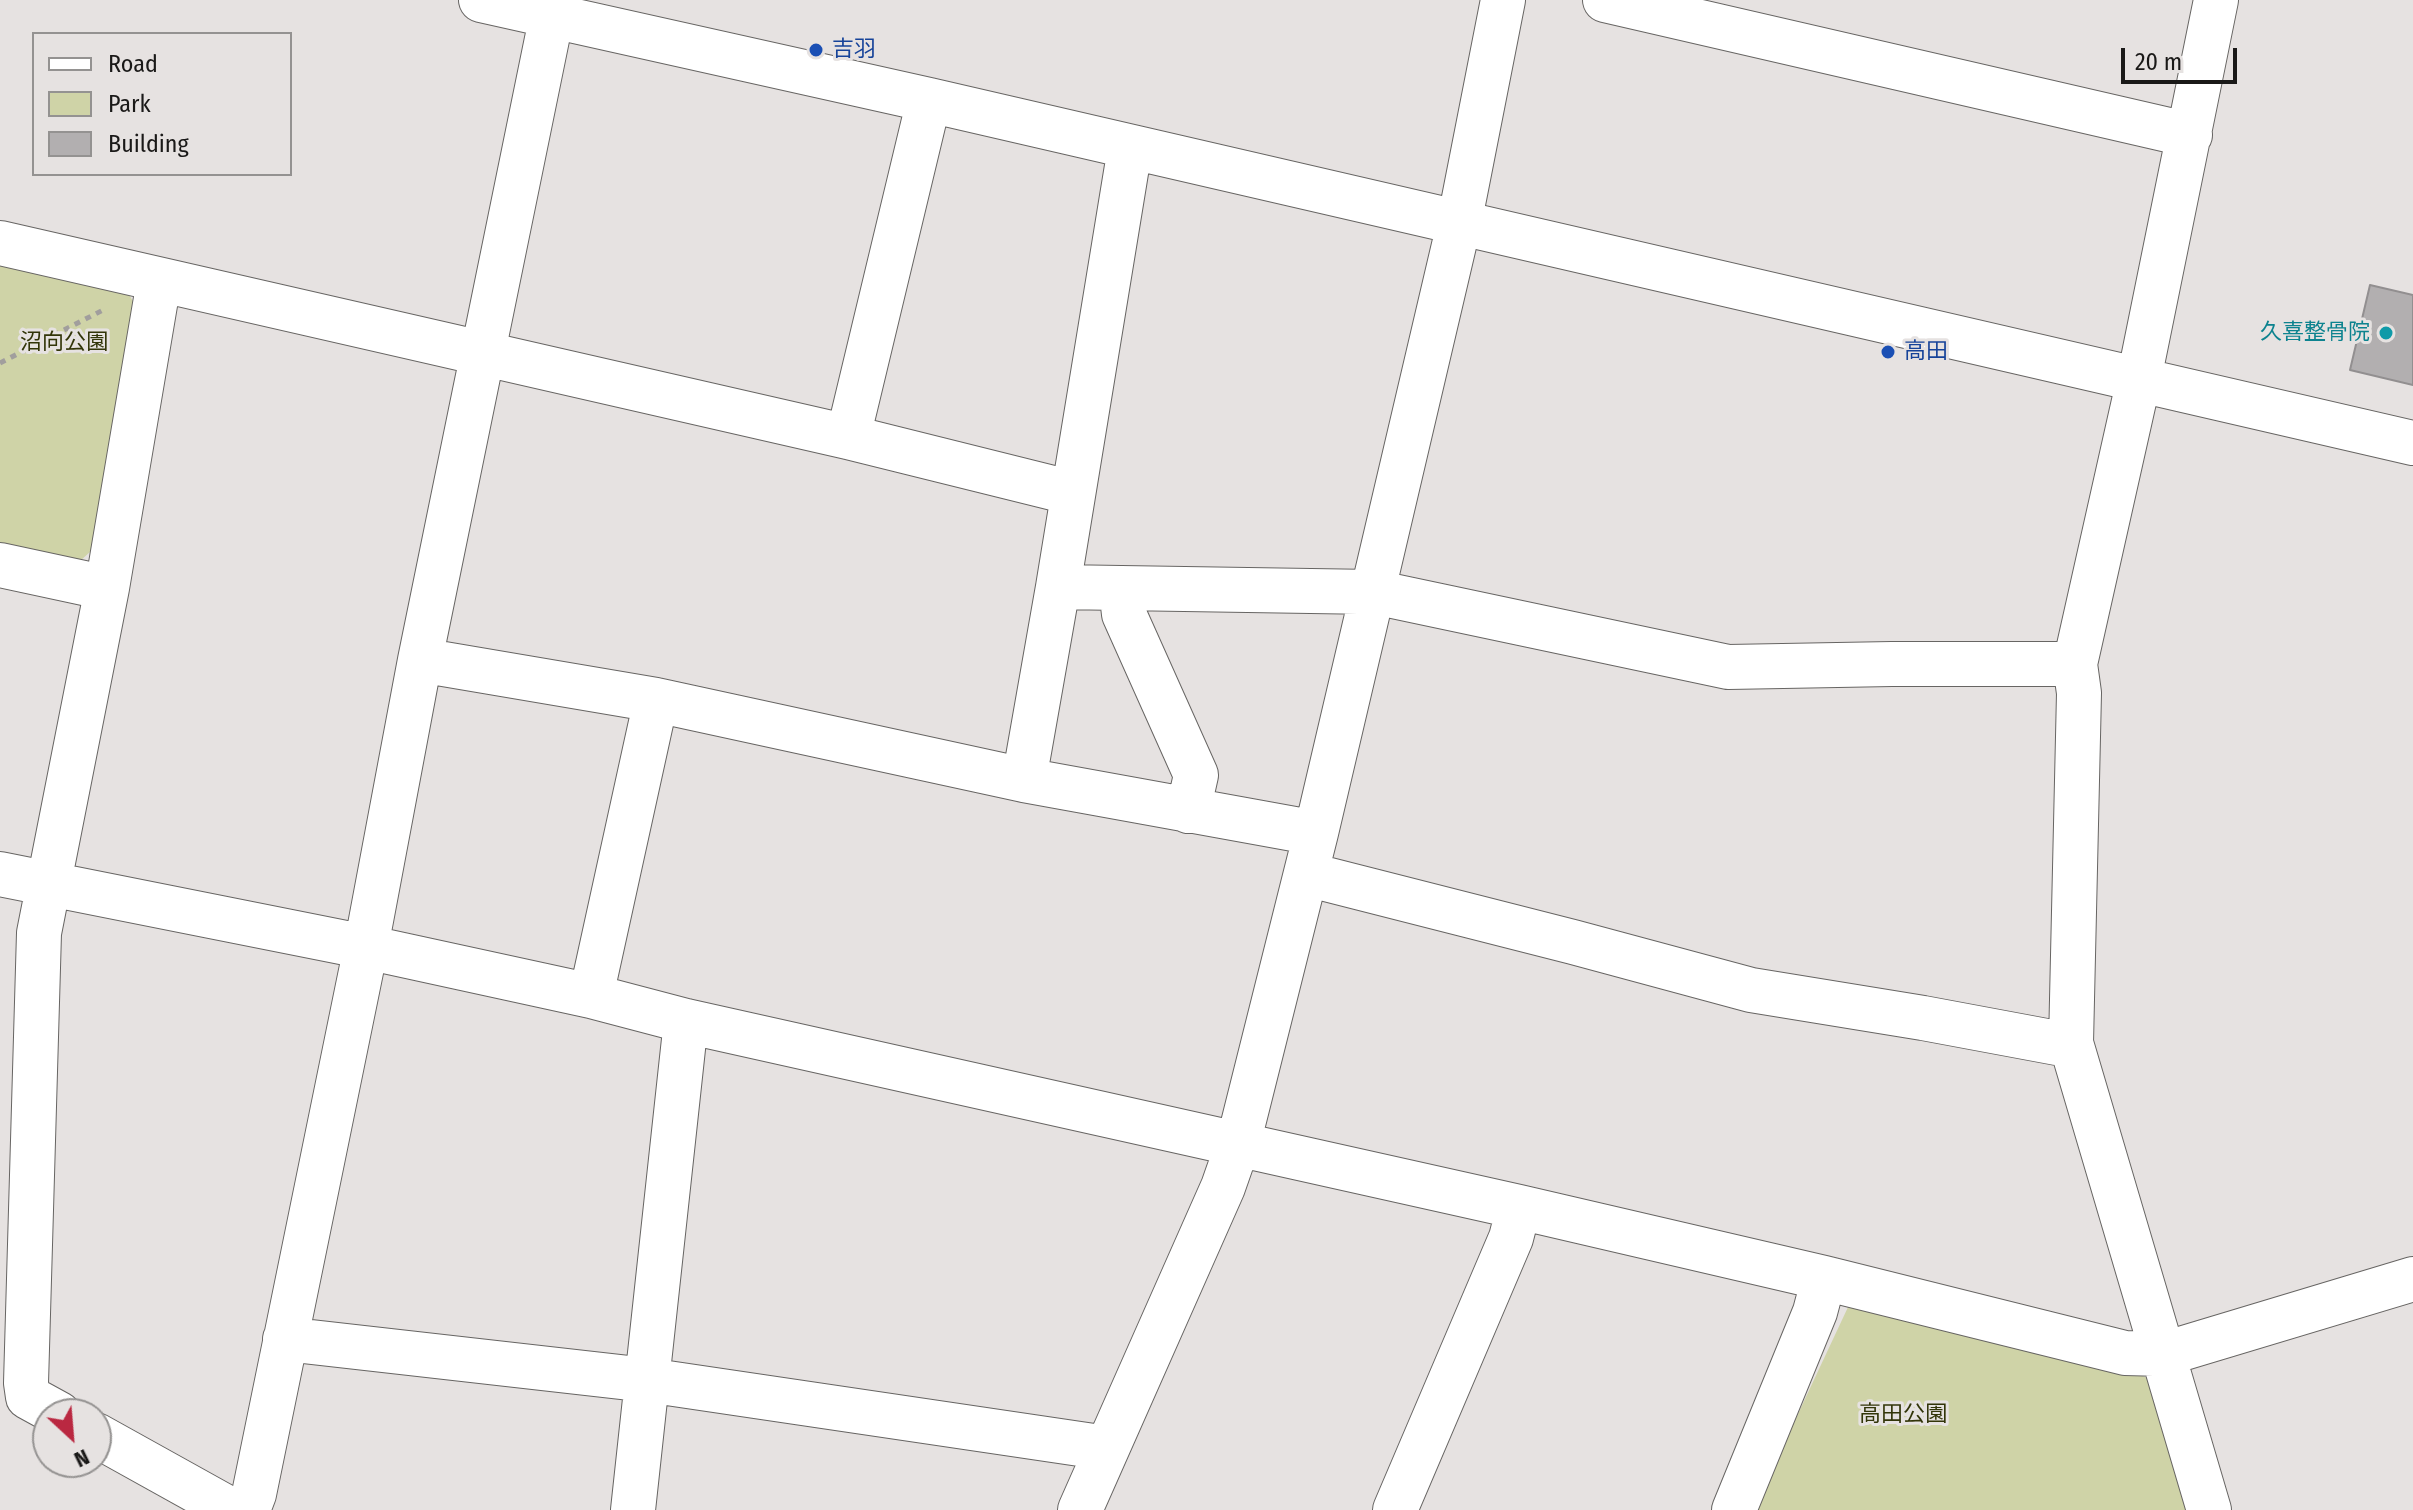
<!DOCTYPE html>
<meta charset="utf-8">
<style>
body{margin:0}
#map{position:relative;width:2413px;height:1510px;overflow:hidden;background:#e6e2e1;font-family:"Fira Sans Condensed",sans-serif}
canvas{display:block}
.legend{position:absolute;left:32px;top:32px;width:260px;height:144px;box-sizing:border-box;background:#e6e2e1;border:2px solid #949291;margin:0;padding:10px 14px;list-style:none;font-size:24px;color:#1a1918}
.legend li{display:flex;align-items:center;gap:16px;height:40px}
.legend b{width:40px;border:2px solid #949291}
.north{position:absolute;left:32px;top:1398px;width:80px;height:80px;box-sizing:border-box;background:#e6e2e1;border:2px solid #949291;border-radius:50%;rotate:154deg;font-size:22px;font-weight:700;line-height:32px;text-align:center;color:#1a1918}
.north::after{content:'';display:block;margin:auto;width:28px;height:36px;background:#ba2841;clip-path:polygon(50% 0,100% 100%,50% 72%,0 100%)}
.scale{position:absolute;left:2121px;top:48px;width:116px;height:36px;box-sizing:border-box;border:4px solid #1a1918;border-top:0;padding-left:10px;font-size:24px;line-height:28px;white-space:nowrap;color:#1a1918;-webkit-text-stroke:6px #e6e2e1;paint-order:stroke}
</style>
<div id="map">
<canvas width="2413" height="1510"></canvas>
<ul class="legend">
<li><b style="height:10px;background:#fff"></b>Road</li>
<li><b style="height:22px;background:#cfd3a7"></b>Park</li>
<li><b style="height:22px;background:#b2afb0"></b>Building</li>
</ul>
<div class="north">N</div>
<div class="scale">20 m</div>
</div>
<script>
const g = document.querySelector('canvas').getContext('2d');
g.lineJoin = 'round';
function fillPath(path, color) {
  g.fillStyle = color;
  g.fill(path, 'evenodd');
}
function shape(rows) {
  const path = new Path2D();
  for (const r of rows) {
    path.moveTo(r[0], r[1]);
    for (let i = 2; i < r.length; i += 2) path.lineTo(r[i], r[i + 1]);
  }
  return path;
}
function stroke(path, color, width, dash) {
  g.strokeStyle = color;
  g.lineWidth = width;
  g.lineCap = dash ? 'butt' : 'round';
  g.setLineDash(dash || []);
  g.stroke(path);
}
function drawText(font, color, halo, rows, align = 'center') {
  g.font = font + ' "Fira Sans Condensed","Noto Sans JP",sans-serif';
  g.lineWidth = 6;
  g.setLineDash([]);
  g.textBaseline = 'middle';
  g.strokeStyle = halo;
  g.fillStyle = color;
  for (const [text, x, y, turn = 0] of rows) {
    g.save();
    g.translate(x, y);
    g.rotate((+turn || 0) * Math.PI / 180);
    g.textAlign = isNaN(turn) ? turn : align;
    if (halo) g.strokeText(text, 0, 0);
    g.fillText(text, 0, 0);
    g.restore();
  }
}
fillPath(shape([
 [0,264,126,290,138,309,91,551,79,562,0,547],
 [1849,1305,2136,1373,2157,1382,2192,1510,1753,1510]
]), '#cfd3a7');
const building = shape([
 [2370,285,2413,295,2413,385,2350,370,2370,285]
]);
fillPath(building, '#b2afb0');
stroke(building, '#928f90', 2);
const minor = shape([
 [481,0,929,100,2413,443],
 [1605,0,2190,135],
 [0,243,848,437,1073,493],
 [848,437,929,100],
 [0,565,107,588],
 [1058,587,1374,592,1728,667,1892,664,2075,664,2139,379,2216,0],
 [1121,588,1124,614,1196,775,1188,811],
 [420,660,656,700,1024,780,1316,833],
 [2075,664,2079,693,2071,1043,2209,1510],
 [1024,780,1058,587,1130,148],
 [0,874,366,947,591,996,686,1021,1519,1207,1824,1278,2125,1353,2164,1354,2413,1279],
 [1306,874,1573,942,1751,990,1923,1018,2057,1043,2071,1043],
 [591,996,656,700],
 [285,1339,647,1380,1107,1448],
 [59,1414,28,1397,26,1383,39,933,107,588,159,281],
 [96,1435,231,1510],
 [248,1510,254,1494,366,947,420,660,555,0],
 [633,1510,686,1021],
 [1080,1510,1223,1187,1238,1144,1316,833,1459,224,1503,0],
 [1395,1510,1511,1238,1519,1207],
 [1734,1510,1815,1312,1824,1278]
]);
stroke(minor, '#676563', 46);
stroke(shape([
 [0,363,105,309]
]), '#a19e9d', 5, [6, 6]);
stroke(minor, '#fff', 44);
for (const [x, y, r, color] of [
 [816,50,8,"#1a4fb4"],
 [2386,333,8,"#0f9aa8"],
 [1888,352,8,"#1a4fb4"]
]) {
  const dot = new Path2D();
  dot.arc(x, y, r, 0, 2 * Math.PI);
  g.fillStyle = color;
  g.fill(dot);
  stroke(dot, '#e6e2e1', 3);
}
drawText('22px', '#164399', '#e6e2e1', [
 ["吉羽",832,50],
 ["高田",1904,352]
], 'left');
drawText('22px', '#0d838f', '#e6e2e1', [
 ["久喜整骨院",2370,333]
], 'right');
drawText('22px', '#323509', '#e6e2e1', [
 ["沼向公園",64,343],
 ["高田公園",1903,1415]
]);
</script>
